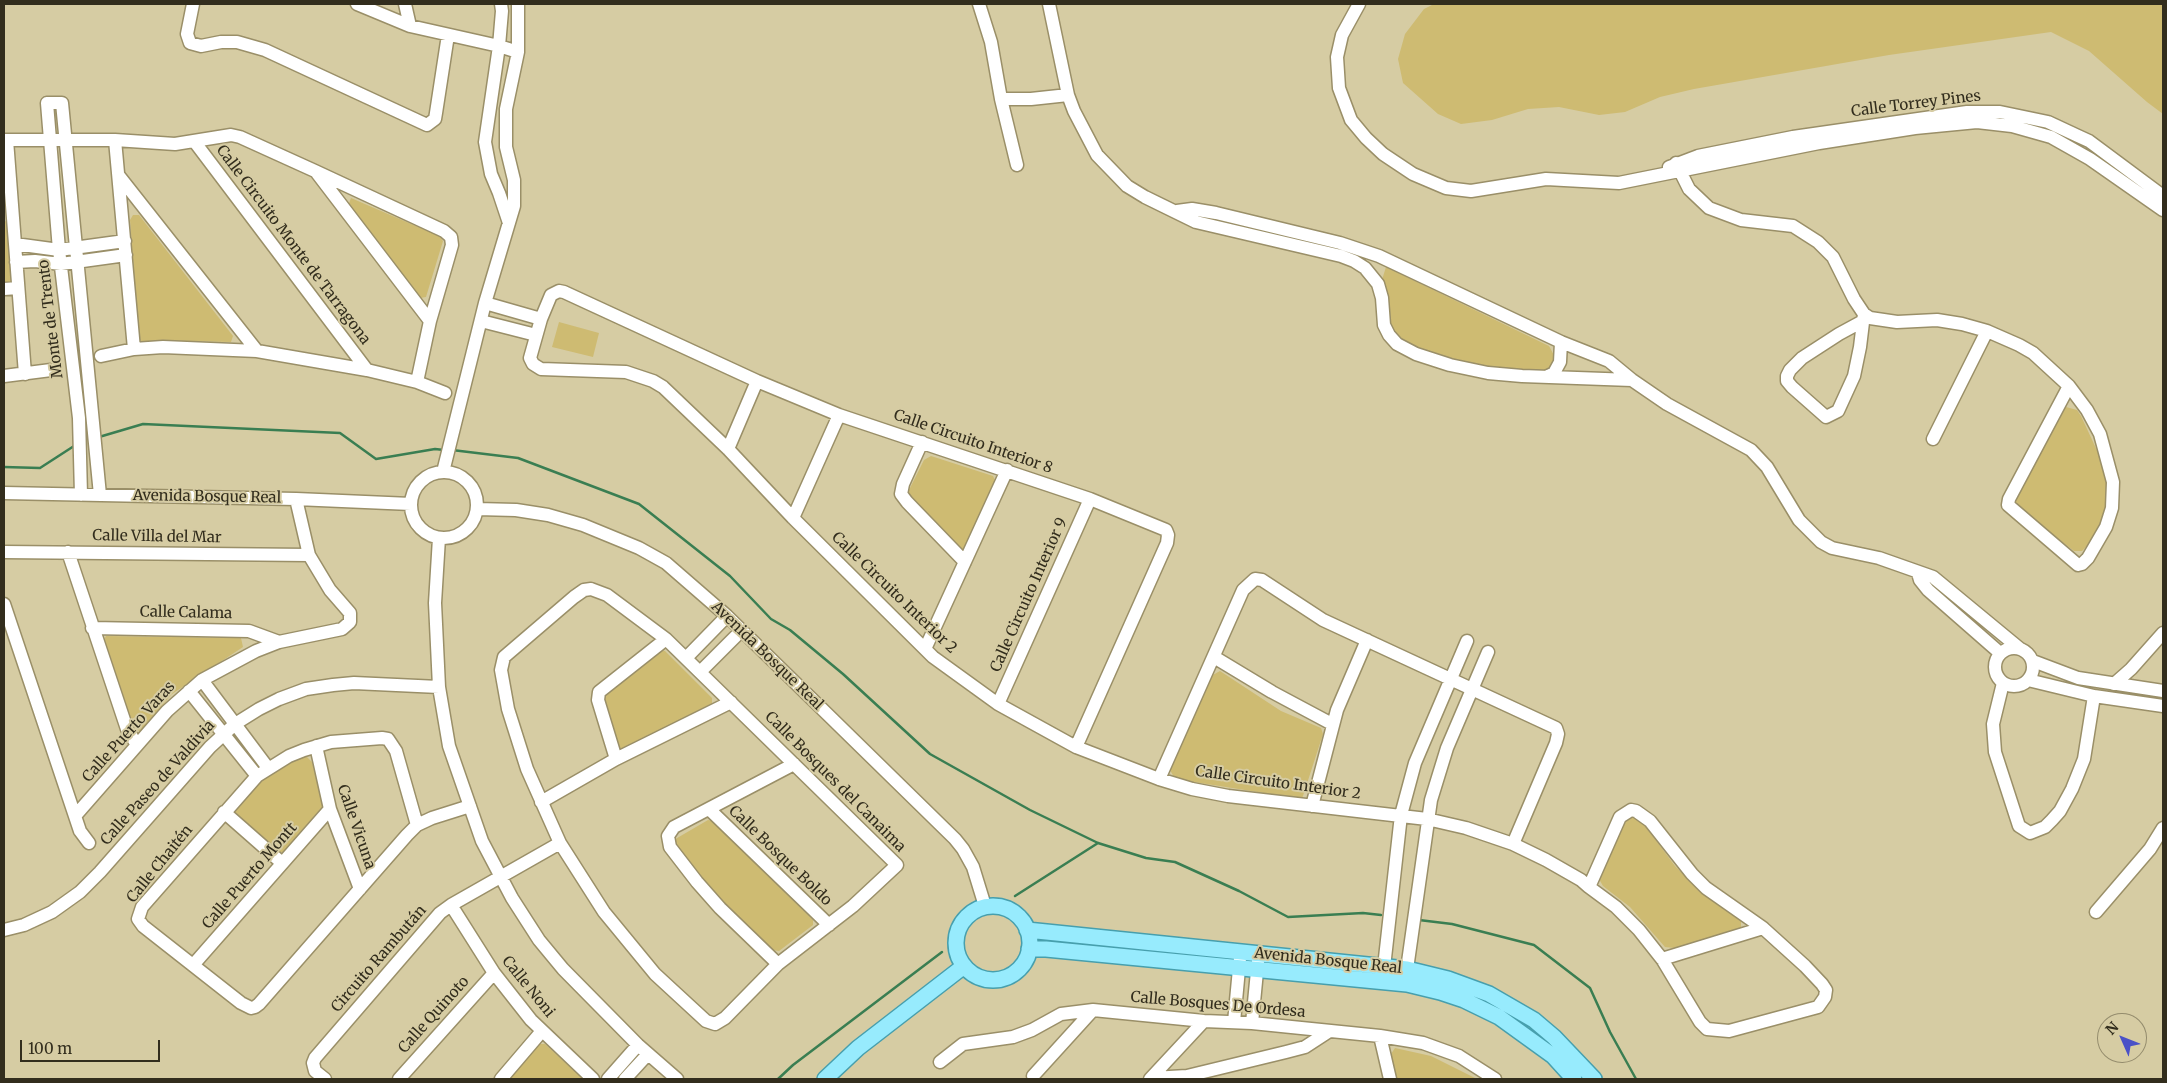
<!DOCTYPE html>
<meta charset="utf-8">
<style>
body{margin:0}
#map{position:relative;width:2167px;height:1083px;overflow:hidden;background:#d6cca3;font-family:Merriweather,serif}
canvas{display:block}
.frame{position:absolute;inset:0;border:5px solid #322d1d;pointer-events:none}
.north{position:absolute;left:2097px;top:1013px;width:50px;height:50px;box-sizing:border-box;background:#d6cca3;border:1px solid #948c6d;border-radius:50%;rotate:314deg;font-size:14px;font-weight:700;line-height:20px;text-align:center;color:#322d1d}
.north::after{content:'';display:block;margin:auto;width:18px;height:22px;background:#4a51c7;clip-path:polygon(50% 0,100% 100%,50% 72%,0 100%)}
.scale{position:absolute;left:20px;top:1040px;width:140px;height:22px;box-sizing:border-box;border:2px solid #322d1d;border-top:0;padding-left:6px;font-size:15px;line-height:18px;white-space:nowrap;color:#322d1d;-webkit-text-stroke:4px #d6cca3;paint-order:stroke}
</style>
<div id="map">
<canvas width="2167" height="1083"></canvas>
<div class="frame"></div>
<div class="north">N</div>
<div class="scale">100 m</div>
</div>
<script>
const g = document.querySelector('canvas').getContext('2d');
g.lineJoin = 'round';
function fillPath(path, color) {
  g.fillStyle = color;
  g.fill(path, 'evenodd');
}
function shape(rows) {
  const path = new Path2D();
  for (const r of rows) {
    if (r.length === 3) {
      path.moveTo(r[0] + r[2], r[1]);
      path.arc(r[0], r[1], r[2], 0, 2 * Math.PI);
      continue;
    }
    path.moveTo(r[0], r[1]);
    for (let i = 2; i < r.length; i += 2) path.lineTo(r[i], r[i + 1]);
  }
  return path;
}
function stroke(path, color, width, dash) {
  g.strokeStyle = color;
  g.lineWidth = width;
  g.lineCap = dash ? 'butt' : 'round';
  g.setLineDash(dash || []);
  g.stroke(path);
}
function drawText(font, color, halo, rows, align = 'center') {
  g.font = font + ' Merriweather,serif';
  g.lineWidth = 4;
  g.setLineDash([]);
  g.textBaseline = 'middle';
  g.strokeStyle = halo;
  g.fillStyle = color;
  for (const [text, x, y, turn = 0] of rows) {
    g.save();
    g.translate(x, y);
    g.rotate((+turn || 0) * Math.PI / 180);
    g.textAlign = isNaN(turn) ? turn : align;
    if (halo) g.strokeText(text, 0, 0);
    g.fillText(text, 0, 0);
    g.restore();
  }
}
fillPath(shape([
 [1434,4,2163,4,2163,114,2147,102,2089,51,2051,32,1889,55,1694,89,1660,97,1625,112,1599,115,1559,107,1528,109,1492,120,1461,124,1438,114,1403,83,1398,59,1405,34,1424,9],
 [351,198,439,236,443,241,426,297,420,298,348,206],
 [133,215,139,215,233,336,231,342,185,341,143,343,139,339,130,220],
 [4,221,10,222,14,285,4,285],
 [1386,267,1549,346,1555,357,1550,370,1541,374,1438,360,1391,334,1381,283],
 [559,322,599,333,593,357,552,347],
 [2066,407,2077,410,2081,416,2100,457,2106,481,2107,503,2103,520,2087,546,2082,551,2074,551,2016,506,2016,497,2060,413],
 [931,456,993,476,996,482,965,549,960,549,909,498,908,492,924,460],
 [106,636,241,638,243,647,172,694,140,731,130,727,101,644],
 [660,650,665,651,712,698,712,705,622,753,616,751,603,697],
 [1220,671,1281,711,1321,728,1323,734,1302,799,1175,779,1170,770,1211,676],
 [305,755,312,762,323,806,283,852,276,852,236,817,234,809,251,788,285,763],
 [1638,816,1675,866,1701,892,1741,919,1741,929,1674,948,1665,947,1630,907,1603,886,1599,879,1627,819],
 [708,820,712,821,813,920,813,925,779,951,772,950,729,914,672,841],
 [538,1044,545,1044,583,1079,507,1079],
 [1395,1048,1431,1056,1477,1079,1395,1079,1389,1057]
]), '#cebb72');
stroke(shape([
 [99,437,143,424,340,433,376,459,435,449,444,450],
 [452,450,518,458,639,504,730,576,771,619,790,630,843,674,930,754,1030,810,1098,843,1146,858,1175,862,1239,891,1288,917,1363,913,1381,915],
 [4,467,40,468,74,446],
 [1015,896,1098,843],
 [1419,920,1452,924,1534,945,1590,988,1610,1032,1636,1079],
 [778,1079,793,1065,942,952]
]), '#3a7e52', 2.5);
const minor = shape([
 [193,4,187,34,190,43,201,46,221,42,237,42,265,50,427,125,435,119,436,113,448,35],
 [357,4,410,26,499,46,518,52],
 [405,4,410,26],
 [501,4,502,11,499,46,485,142,491,174,499,193,509,223],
 [979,4,991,42,1001,99,1017,165],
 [1049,4,1068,95,1074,111,1097,155,1127,186,1145,197,1196,222,1341,256,1354,261,1365,268,1378,284,1382,298,1384,325,1389,335,1397,344,1416,354,1450,365,1488,373,1522,376,1632,380],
 [1359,4,1342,35,1337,57,1339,88,1351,120,1366,138,1383,154,1413,174,1446,188,1471,191,1546,179,1619,183,1819,143,1915,128,1977,122,2012,126,2051,137,2090,159,2163,210],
 [1001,99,1031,99,1068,95],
 [4,140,115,140,175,144,231,135,240,137,315,171,444,231,451,237,452,245,430,321,417,382],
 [7,140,25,374],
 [115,140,134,349],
 [194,141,367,370],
 [1676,163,1689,189,1709,208,1741,220,1793,226,1818,242,1833,257,1854,299,1864,314,1870,318,1897,322,1937,320,1962,324,1987,331,2019,345,2033,353,2069,386,2087,410,2100,434,2113,482,2112,508,2106,527,2088,558,2082,564,2078,565,2008,505,2009,499,2069,386],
 [1669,167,1698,156,1793,137,1967,112,2000,112,2048,122,2078,136,2089,141,2163,196],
 [317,173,430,321],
 [119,176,257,351],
 [1177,211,1192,209,1216,213,1340,243,1379,256,1561,342,1609,361,1632,380,1667,404,1751,450,1767,467,1799,520,1821,542,1832,548,1879,558,1933,577,2019,648],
 [15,244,59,250,125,241],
 [16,262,35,261,61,264,126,255],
 [4,289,18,288],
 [485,303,541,319],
 [481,321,536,335],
 [1863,321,1839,334,1802,358,1790,370,1787,376,1787,381,1792,387,1826,417,1838,411,1854,376,1860,347,1864,314],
 [101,356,134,349,163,347,257,351,367,370,417,382,445,393],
 [4,376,51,370],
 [1548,376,1554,373,1560,362,1561,342],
 [1933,439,1987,331],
 [922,442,903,484,901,494,907,502,965,562],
 [728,449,757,381],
 [443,472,485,303,514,206,514,180,506,147,506,109,518,52,518,4],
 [444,505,33],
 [4,493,296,499,411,504],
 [81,495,79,418,59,250,47,103,62,103,100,495],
 [477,509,516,510,548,515,583,525,639,548,666,563,727,616,955,839,963,849,973,867,985,906],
 [793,518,839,415],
 [439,538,435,603,439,687,449,746,482,841,512,898,539,940,563,969,638,1045,677,1079],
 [4,552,309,555],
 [68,552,127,729,137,745],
 [1918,573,1920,580,1928,590,2000,653],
 [591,589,607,595,666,639,897,865,853,906,778,964,725,1018,715,1024,706,1021,655,974,604,912,560,843,527,769,508,709,501,670,504,657,574,597,584,590,591,589],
 [4,604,80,831,89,843],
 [92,628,249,631,279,642],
 [2014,667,19],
 [925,649,1007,470],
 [1214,657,1272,692,1332,724],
 [686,658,727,616],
 [2033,661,2078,678,2163,691],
 [700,672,742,630],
 [202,680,268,768],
 [2028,680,2094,696,2163,706],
 [2003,683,1993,724,1995,752,2019,826,2030,833,2045,827,2052,820,2060,811,2072,789,2084,759,2094,696],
 [2114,684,2131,669,2163,633],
 [189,691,257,776],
 [998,704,1090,499],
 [316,746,330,809,360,889],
 [1076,747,1167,543,1168,535,1166,530,1090,499,839,415,757,381,564,292,559,291,551,295,541,319,530,358,533,364,541,369,626,372,653,381,663,387,728,449,793,518,933,657,998,704,1076,747,1159,779,1192,789,1228,796,1427,819,1466,828,1513,844,1546,860,1581,880,1589,887,1616,907,1639,930,1662,959,1700,1022,1707,1029,1729,1031,1818,1007,1825,997,1826,990,1822,984,1805,966,1763,928,1706,888,1692,874,1650,821,1636,811,1631,810,1620,817,1589,887],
 [616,759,598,700,599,692,666,639],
 [1159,779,1243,590,1255,579,1262,580,1323,620,1556,728,1558,734,1556,743,1513,844],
 [541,802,616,759,731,702],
 [1312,806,1337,710,1367,640],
 [710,810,829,925],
 [224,812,282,863],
 [75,816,167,711,202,680,256,651,279,642,342,629,350,622,350,613,330,590,309,555,296,499],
 [417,825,396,751,388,739,382,738,331,742,304,750,289,756,257,776,142,907,138,919,143,926,241,1003,251,1008,255,1007,259,1004,407,835,417,825,432,818,470,806],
 [451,905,494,973,531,1020,593,1079],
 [2096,912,2150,849,2163,828],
 [4,930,24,925,52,912,80,892,100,872,210,747,235,724,259,709,279,699,306,689,333,685,354,683,439,687],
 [1662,959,1763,928],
 [194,964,330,809],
 [778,964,720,908,697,882,670,847,668,836,674,827,794,764],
 [1384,967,1401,815,1415,763,1467,641],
 [1407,969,1431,800,1447,748,1488,652],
 [1234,1022,1240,958],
 [1252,1023,1258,961],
 [1380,1036,1390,1079],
 [940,1062,963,1044,1013,1037,1032,1030,1061,1014,1093,1010,1204,1021,1252,1023,1380,1036,1423,1043,1459,1056,1495,1079],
 [1033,1076,1093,1010],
 [1152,1078,1187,1076,1286,1052,1305,1047,1328,1032],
 [325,1079,315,1071,313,1063,315,1058,440,913,451,905,560,843],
 [399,1079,494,973],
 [501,1079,542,1031],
 [608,1079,638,1045],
 [625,1079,648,1054],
 [1150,1079,1204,1021]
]);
const major = shape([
 [993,943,37],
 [1027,930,1407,969,1448,979,1489,994,1534,1020,1554,1037,1594,1079],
 [1029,949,1046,949,1407,984,1440,992,1464,1000,1499,1017,1553,1056,1574,1079],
 [825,1079,858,1048,964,966]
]);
stroke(minor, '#9a8f68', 15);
stroke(major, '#479fad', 18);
stroke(minor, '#fff', 12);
stroke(major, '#97ebfd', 15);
drawText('15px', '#322d1d', '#d6cca3', [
 ["Calle Torrey Pines",1916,104,-7],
 ["Calle Circuito Monte de Tarragona",293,245,53],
 ["Monte de Trento",51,319,-97],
 ["Calle Circuito Interior 8",973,442,19],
 ["Avenida Bosque Real",207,497,1],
 ["Calle Villa del Mar",157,537,1],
 ["Calle Circuito Interior 2",894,593,44],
 ["Calle Circuito Interior 9",1029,595,-66],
 ["Calle Calama",186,613,1],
 ["Avenida Bosque Real",767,656,44],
 ["Calle Puerto Varas",129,732,-48],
 ["Calle Bosques del Canaima",835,782,45],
 ["Calle Paseo de Valdivia",158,783,-48],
 ["Calle Circuito Interior 2",1278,783,8],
 ["Calle Vicuna",356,827,71],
 ["Calle Bosque Boldo",780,856,44],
 ["Calle Chaitén",160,864,-51],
 ["Calle Puerto Montt",250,876,-49],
 ["Circuito Rambután",379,959,-49],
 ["Avenida Bosque Real",1328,961,6],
 ["Calle Noni",528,987,51],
 ["Calle Bosques De Ordesa",1218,1005,5],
 ["Calle Quinoto",434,1015,-48]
]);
</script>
